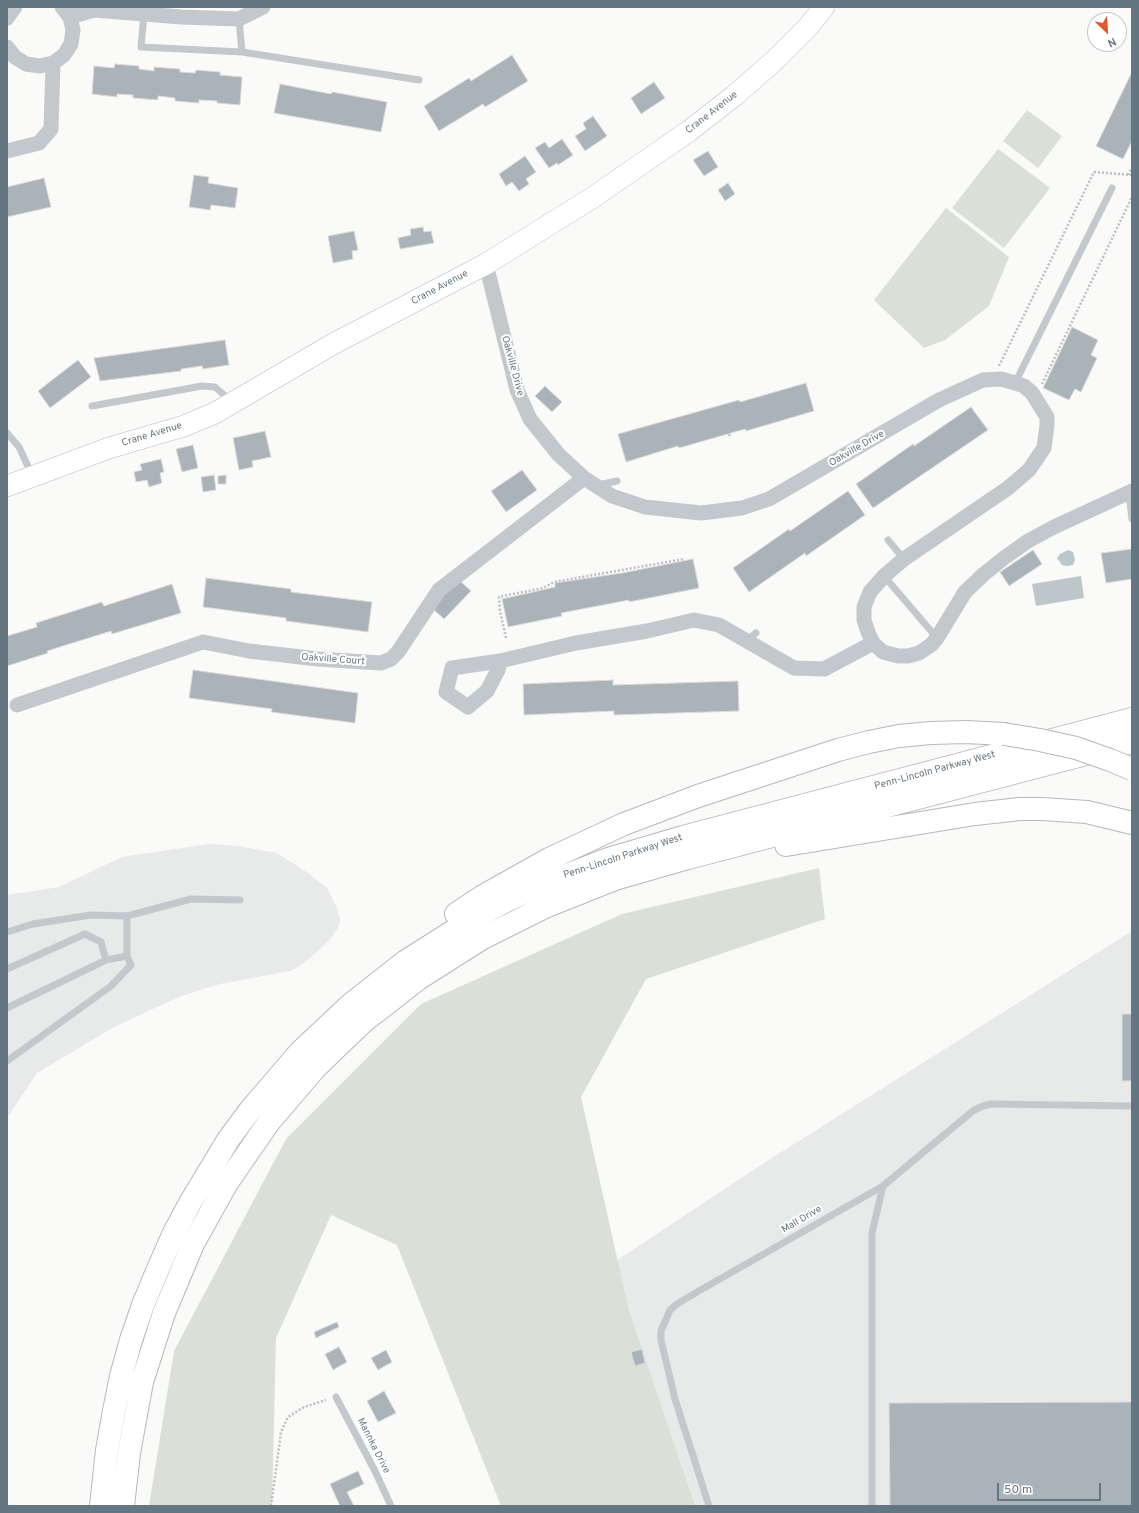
<!DOCTYPE html>
<style>
body{margin:0}
#map{position:relative;width:1139px;height:1513px;overflow:hidden;background:#fafaf8;font-family:Overpass,sans-serif}
canvas{display:block}
.frame{position:absolute;inset:0;border:8px solid #657683;pointer-events:none}
.north{position:absolute;left:1087px;top:12px;width:40px;height:40px;box-sizing:border-box;background:#fff;border:1px solid #c1c8cd;border-radius:50%;rotate:155deg;font-size:11px;font-weight:700;line-height:16px;text-align:center;color:#657683}
.north::after{content:'';display:block;margin:auto;width:14px;height:18px;background:#e4572e;clip-path:polygon(50% 0,100% 100%,50% 72%,0 100%)}
.scale{position:absolute;left:997px;top:1483px;width:104px;height:18px;box-sizing:border-box;border:2px solid #657683;border-top:0;padding-left:5px;font-size:12px;line-height:14px;white-space:nowrap;color:#657683;-webkit-text-stroke:3px #fff;paint-order:stroke}
</style>
<div id="map">
<canvas width="1139" height="1513"></canvas>
<div class="frame"></div>
<div class="north">N</div>
<div class="scale">50 m</div>
</div>
<script>
const g = document.querySelector('canvas').getContext('2d');
g.lineJoin = 'round';
function fillPath(path, color) {
  g.fillStyle = color;
  g.fill(path, 'evenodd');
}
function shape(rows) {
  const path = new Path2D();
  for (const r of rows) {
    path.moveTo(r[0], r[1]);
    for (let i = 2; i < r.length; i += 2) path.lineTo(r[i], r[i + 1]);
  }
  return path;
}
function stroke(path, color, width, dash) {
  g.strokeStyle = color;
  g.lineWidth = width;
  g.lineCap = dash ? 'butt' : 'round';
  g.setLineDash(dash || []);
  g.stroke(path);
}
function drawText(font, color, halo, rows, align = 'center') {
  g.font = font + ' Overpass,sans-serif';
  g.lineWidth = 4;
  g.setLineDash([]);
  g.textBaseline = 'middle';
  g.strokeStyle = halo;
  g.fillStyle = color;
  for (const [text, x, y, turn = 0] of rows) {
    g.save();
    g.translate(x, y);
    g.rotate((+turn || 0) * Math.PI / 180);
    g.textAlign = isNaN(turn) ? turn : align;
    if (halo) g.strokeText(text, 0, 0);
    g.fillText(text, 0, 0);
    g.restore();
  }
}
fillPath(shape([
 [208,844,238,846,277,853,308,873,327,888,336,906,340,919,339,926,331,938,318,951,300,966,290,971,220,984,181,996,114,1027,37,1073,7,1118,7,895,59,887,122,857],
 [1132,931,1132,1506,692,1506,584,1282,764,1163]
]), '#e8e9e9');
fillPath(shape([
 [1027,110,1062,136,1038,168,1003,141],
 [998,149,1050,188,1004,248,952,208],
 [946,208,1009,257,989,306,945,340,924,348,874,300],
 [819,868,825,919,646,979,581,1097,629,1311,695,1506,501,1506,397,1245,331,1215,276,1338,272,1506,149,1506,174,1351,286,1139,421,1004,622,914]
]), '#dadfd7');
fillPath(shape([
 [1068,550,1073,552,1075,560,1073,565,1067,566,1062,565,1057,558,1060,554],
 [1081,576,1084,598,1036,606,1032,584]
]), '#bbc7cb');
const building = shape([
 [512,55,528,81,485,107,483,104,439,131,424,106,469,78,471,81,512,55],
 [115,64,139,66,139,69,154,71,154,67,180,69,180,72,195,73,196,70,220,72,220,75,242,77,240,105,217,103,217,101,199,100,199,103,175,101,175,98,158,96,158,100,133,98,133,95,117,94,117,97,92,94,94,66,114,68,115,64],
 [1132,72,1132,141,1123,159,1096,146,1132,72],
 [654,82,665,98,641,114,631,98,654,82],
 [280,84,331,94,332,92,387,102,381,132,274,113,280,84],
 [593,116,607,136,585,151,575,136,586,129,583,123,593,116],
 [562,139,573,155,558,165,557,163,549,168,535,148,545,142,549,148,562,139],
 [708,151,718,167,704,176,693,160,708,151],
 [525,156,536,172,526,179,529,184,519,191,512,182,506,186,499,174,525,156],
 [194,175,209,177,208,183,238,188,235,208,211,205,210,210,189,207,194,175],
 [44,178,51,207,7,217,7,187,44,178],
 [728,183,735,194,725,201,718,190,728,183],
 [423,227,424,232,431,231,434,243,400,249,398,238,411,235,410,229,423,227],
 [354,231,358,250,352,251,353,259,333,263,328,236,354,231],
 [1072,327,1098,340,1091,355,1097,358,1081,392,1075,389,1069,400,1043,388,1072,327],
 [225,340,229,365,203,369,202,366,181,369,181,371,100,381,94,358,225,340],
 [78,360,91,377,50,408,38,391,78,360],
 [806,383,814,411,746,431,745,429,679,448,678,446,626,462,618,434,739,400,740,402,806,383],
 [545,386,562,402,552,412,535,396,545,386],
 [971,407,988,430,873,508,856,484,913,444,914,446,971,407],
 [265,431,271,457,252,461,253,467,239,470,233,438,265,431],
 [193,445,198,468,182,472,176,449,193,445],
 [161,459,164,472,160,473,162,483,149,487,147,480,136,482,134,472,142,470,140,464,161,459],
 [522,470,537,490,506,512,491,491,522,470],
 [214,475,216,490,203,492,201,477,214,475],
 [226,475,226,484,218,484,218,476,226,475],
 [848,491,865,515,806,556,805,553,749,592,733,568,789,529,790,531,848,491],
 [1132,549,1132,579,1106,583,1101,553,1132,549],
 [1033,550,1042,564,1009,586,1000,572,1033,550],
 [693,559,699,588,629,602,629,600,561,613,562,616,508,627,502,599,555,587,555,583,622,573,693,559],
 [206,578,291,589,291,592,372,602,368,632,286,621,286,618,203,607,206,578],
 [458,579,471,591,444,619,432,608,458,579],
 [172,584,181,613,112,634,111,631,47,651,48,653,7,666,7,636,37,627,36,623,102,602,104,606,172,584],
 [193,670,358,693,355,723,271,712,272,709,189,698,193,670],
 [613,680,613,685,738,681,739,711,614,715,614,711,524,715,523,684,613,680],
 [1122,1014,1132,1014,1132,1081,1122,1081,1122,1014],
 [337,1322,339,1327,316,1338,314,1332,337,1322],
 [339,1347,347,1362,333,1370,325,1354,339,1347],
 [642,1349,645,1363,635,1366,631,1352,642,1349],
 [386,1350,392,1362,378,1370,371,1358,386,1350],
 [384,1391,396,1413,378,1422,367,1401,384,1391],
 [1132,1402,1132,1506,890,1506,889,1403,1132,1402],
 [358,1471,364,1484,347,1492,354,1506,340,1506,330,1484,358,1471]
]);
fillPath(building, '#aab3b9');
stroke(building, '#dcdcda', 1);
const secondary = shape([
 [7,486,109,448,184,426,215,413,333,344,486,264,592,198,689,131,734,96,774,61,808,27,824,7]
]);
const highway = shape([
 [786,845,975,814,1020,809,1042,809,1087,812,1132,823],
 [456,914,483,896,549,859,624,824,698,796,838,750,869,742,899,736,931,733,966,732,1004,734],
 [101,1506,107,1450,114,1411,121,1376,131,1340,143,1305,158,1269,173,1235,190,1203,228,1140,251,1109,300,1052,350,1005,406,961,471,920,504,902,539,886,608,859,683,837,1132,719],
 [123,1506,129,1453,142,1382,164,1313,193,1244,227,1183,269,1122,316,1067,364,1021,390,1001,418,979,481,939,547,906,615,879,688,858,1132,742]
]);
stroke(secondary, '#b3babf', 22);
stroke(highway, '#b4b9bd', 24);
stroke(shape([
 [1128,175,1132,167],
 [999,366,1094,172,1132,175],
 [1042,384,1132,197],
 [729,434,730,438],
 [506,638,500,611,499,597,503,596,543,588,554,582,684,559],
 [271,1506,281,1432,288,1417,304,1407,326,1400]
]), '#bbbfc2', 2.5, [2, 2]);
stroke(shape([
 [144,14,141,47,242,52,239,19],
 [242,52,419,80],
 [1015,383,1112,188],
 [92,406,202,386,215,387,232,402],
 [7,433,19,447,32,475],
 [598,485,617,481],
 [1129,493,1132,519],
 [888,540,904,559],
 [884,576,937,638],
 [746,641,756,633],
 [7,932,33,924,91,915,127,916,191,899,240,900],
 [106,960,127,956],
 [7,969,85,934,101,942,106,960,7,1008],
 [7,1061,111,986,131,965,127,956,127,916],
 [336,1397,376,1473,391,1506],
 [709,1506,675,1399,661,1340,661,1331,670,1310,677,1304,697,1292,883,1186,974,1110,983,1106,991,1104,1132,1106],
 [872,1506,872,1233,883,1186]
]), '#c3c8cc', 7);
stroke(shape([
 [70,17,94,10,181,17,239,19,263,7],
 [7,18,15,7],
 [7,47,15,57,26,64,40,66,53,63,64,55,71,44,73,30,70,17,62,7],
 [7,151,39,143,51,129,53,63],
 [486,264,517,390,530,419,558,454,584,478,612,496,645,507,701,513,742,508,769,499,939,400,983,380,1001,379,1015,383,1024,386,1032,393,1047,417,1047,425,1044,448,1029,470,1008,488,904,559,884,576,870,592,864,607,864,620,868,632,873,643,883,652,898,656,908,656,919,653,931,645,937,638,965,592,984,574,1004,558,1028,541,1054,527,1132,491],
 [500,661,498,670,487,691,468,707,446,692,452,668,500,661,576,643,647,631,694,620,719,625,794,668,824,669,873,643],
 [17,705,203,642,249,651,318,659,381,663,391,659,398,652,439,590,584,478]
]), '#c3c8cc', 15);
stroke(secondary, '#fff', 21);
stroke(highway, '#fff', 22);
const highwayBridge = shape([
 [1004,734,1040,740,1076,748,1110,760,1132,769]
]);
stroke(highwayBridge, '#b4b9bd', 24, []);
stroke(highwayBridge, '#fff', 22);
drawText('10px', '#657683', '#fff', [
 ["Crane Avenue",712,113,-38],
 ["Crane Avenue",440,288,-28],
 ["Oakville Drive",512,366,75],
 ["Crane Avenue",152,435,-17],
 ["Oakville Drive",857,449,-30],
 ["Oakville Court",333,660,4],
 ["Penn-Lincoln Parkway West",935,771,-15],
 ["Penn-Lincoln Parkway West",623,857,-18],
 ["Mall Drive",802,1220,-30],
 ["Mannka Drive",373,1446,63]
]);
</script>
